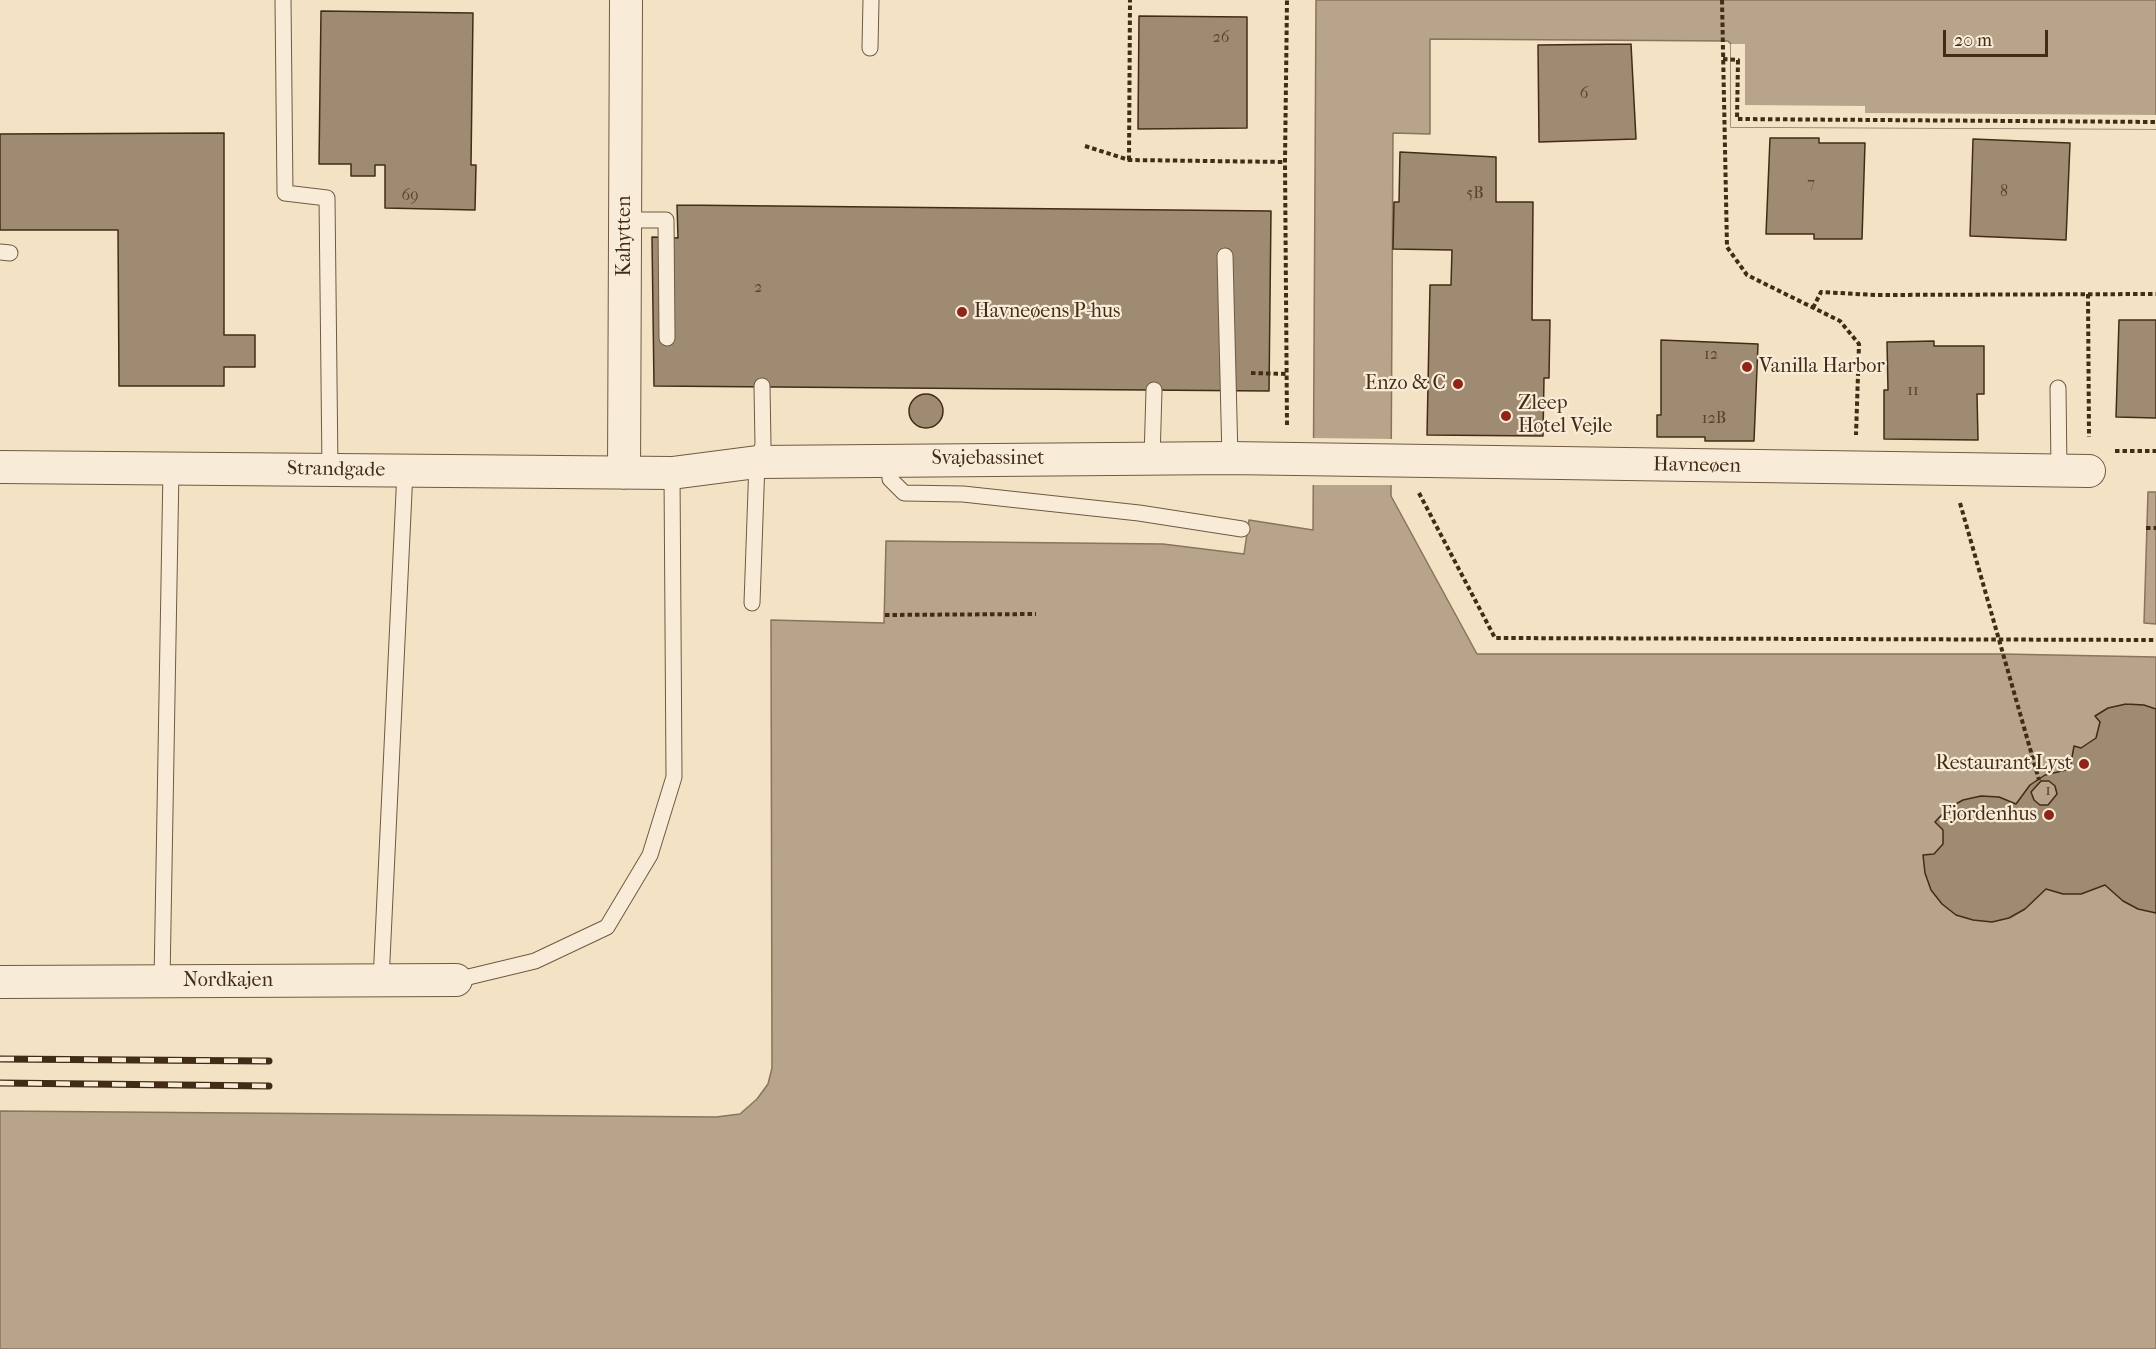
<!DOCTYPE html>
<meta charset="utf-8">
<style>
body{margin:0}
#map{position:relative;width:2156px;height:1349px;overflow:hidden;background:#f4e2c5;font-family:"IM FELL French Canon",serif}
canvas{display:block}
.scale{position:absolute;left:1943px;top:30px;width:105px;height:27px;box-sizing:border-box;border:3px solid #432c16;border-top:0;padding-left:8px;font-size:18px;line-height:21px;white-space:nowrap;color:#432c16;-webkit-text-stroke:4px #f8ecd9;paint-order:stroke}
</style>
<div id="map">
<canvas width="2156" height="1349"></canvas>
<div class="scale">20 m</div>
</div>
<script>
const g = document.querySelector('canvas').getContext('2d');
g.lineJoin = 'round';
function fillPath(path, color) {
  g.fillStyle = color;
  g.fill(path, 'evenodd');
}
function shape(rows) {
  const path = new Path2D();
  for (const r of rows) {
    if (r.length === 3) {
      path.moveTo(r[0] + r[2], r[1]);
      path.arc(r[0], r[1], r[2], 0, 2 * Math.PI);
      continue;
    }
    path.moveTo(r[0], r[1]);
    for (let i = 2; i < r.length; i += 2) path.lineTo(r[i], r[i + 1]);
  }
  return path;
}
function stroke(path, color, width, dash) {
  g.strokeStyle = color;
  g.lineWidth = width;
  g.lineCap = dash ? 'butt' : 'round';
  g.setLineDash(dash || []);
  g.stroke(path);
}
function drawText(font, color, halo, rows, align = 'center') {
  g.font = font + ' "IM FELL French Canon",serif';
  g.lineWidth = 4.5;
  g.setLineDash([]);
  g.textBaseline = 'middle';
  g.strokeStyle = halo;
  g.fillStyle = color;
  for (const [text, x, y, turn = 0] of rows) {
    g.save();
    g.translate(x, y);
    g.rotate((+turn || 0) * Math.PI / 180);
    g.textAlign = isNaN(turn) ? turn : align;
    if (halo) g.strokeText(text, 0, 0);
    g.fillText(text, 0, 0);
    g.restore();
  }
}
const water = shape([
 [1316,0,2156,0,2156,129,1731,127,1731,44,1728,41,1430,39,1430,134,1393,133,1391,485,1391,496,1477,654,2002,654,2156,657,2156,1349,0,1349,0,1111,716,1117,740,1114,757,1099,768,1084,772,1068,771,620,884,623,886,541,1163,544,1244,554,1249,520,1313,530,1316,0],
 [2148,492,2156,492,2156,624,2144,623,2148,492]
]);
fillPath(water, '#b8a48a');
stroke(water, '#89745c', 1.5);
fillPath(shape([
 [1731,44,1745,44,1745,105,1865,106,1865,113,2156,115,2156,129,1731,127],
 [1310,438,1394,439,1394,485,1309,485]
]), '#f4e2c5');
const building = shape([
 [321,11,473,13,471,165,476,165,475,210,385,208,385,165,375,165,375,176,351,176,351,164,319,164,321,11],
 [1139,16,1247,17,1247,128,1138,129,1139,16],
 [1631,44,1636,139,1539,142,1538,45,1631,44],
 [224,133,224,335,255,335,255,367,224,367,224,386,119,386,118,230,0,230,0,134,224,133],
 [1770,138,1819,138,1819,143,1865,143,1862,239,1814,239,1814,234,1766,234,1770,138],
 [1973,139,2070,143,2066,240,1970,236,1973,139],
 [1400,152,1496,157,1496,202,1533,202,1532,320,1550,320,1549,378,1544,378,1543,436,1427,435,1430,285,1451,285,1452,250,1393,249,1394,202,1399,202,1400,152],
 [677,205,1271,211,1269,391,654,386,652,237,678,238,677,205],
 [2119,320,2156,320,2156,418,2116,417,2119,320],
 [1661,340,1758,344,1754,441,1705,441,1705,437,1657,437,1657,415,1661,415,1661,340],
 [1934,341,1934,346,1984,346,1984,394,1977,394,1978,440,1884,439,1884,390,1888,390,1887,342,1934,341],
 [926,411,17],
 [2126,704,2144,705,2156,709,2156,913,2138,909,2123,901,2105,885,2081,894,2063,894,2046,889,2025,909,2009,918,1992,922,1973,920,1956,915,1942,904,1931,890,1925,873,1923,855,1934,854,1943,844,1943,830,1935,822,1947,809,1963,800,1981,796,1999,797,2016,804,2030,785,2045,775,2070,769,2074,746,2081,748,2096,738,2100,722,2095,716,2108,708,2126,704],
 [2041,781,2049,781,2055,786,2057,794,2048,805,2040,805,2034,800,2031,792,2041,781]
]);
fillPath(building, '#9f8b71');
stroke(building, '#432c16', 1.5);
const service = shape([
 [283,0,285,193,327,198,330,469],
 [870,48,871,0],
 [625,220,666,220,667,338],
 [0,252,10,253],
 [1225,256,1230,458],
 [2058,388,2059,470],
 [889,459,890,479,904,493,963,494,1139,513,1242,529],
 [1152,459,1154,390],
 [752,603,757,462,763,445,762,386],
 [456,980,535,961,607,927,650,855,674,777,672,473],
 [162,981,171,469],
 [381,981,405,471]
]);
const minor = shape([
 [0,467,672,473,757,462,1230,458,2089,471],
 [624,473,626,0],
 [0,982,456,980]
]);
stroke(service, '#6f5a42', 17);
stroke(minor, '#6f5a42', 34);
stroke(shape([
 [1722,0,1727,247,1747,275,1840,321,1859,344,1856,435],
 [1723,59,1738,60,1737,119,2156,122],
 [1085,146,1129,160,1285,162],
 [1129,160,1130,0],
 [2088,294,2089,437],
 [1813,308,1821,292,1875,295,2156,294],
 [1251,373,1287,374],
 [1287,425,1285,162,1287,0],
 [2115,451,2156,451],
 [1419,493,1495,638,2156,640],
 [1960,503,2039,780],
 [2146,528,2156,528],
 [885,615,1036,614]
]), '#432c16', 4, [4.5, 3]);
stroke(service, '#f8ecd9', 15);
stroke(minor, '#f8ecd9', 32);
const rail = shape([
 [0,1059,269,1061],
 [0,1083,269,1086]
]);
stroke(rail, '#432c16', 7);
stroke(rail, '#f8ecd9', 4.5, [14]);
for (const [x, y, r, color] of [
 [962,312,6,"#8f2418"],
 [1747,367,6,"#8f2418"],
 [1458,384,6,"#8f2418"],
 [1506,416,6,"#8f2418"],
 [2084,764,6,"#8f2418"],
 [2049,815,6,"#8f2418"]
]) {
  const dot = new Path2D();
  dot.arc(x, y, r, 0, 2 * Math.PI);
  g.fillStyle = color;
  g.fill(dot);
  stroke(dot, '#f8ecd9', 2);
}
drawText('16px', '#5a442d', null, [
 ["26",1221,38],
 ["6",1584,94],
 ["7",1811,184],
 ["8",2004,192],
 ["5B",1475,194],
 ["69",410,196],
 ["2",758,288],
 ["12",1711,355],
 ["11",1913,391],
 ["12B",1714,419],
 ["1",2048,791]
]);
drawText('20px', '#432c16', '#f8ecd9', [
 ["Kahytten",625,236,-90],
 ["Svajebassinet",988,459],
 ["Havneøen",1697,466,1],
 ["Strandgade",336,470,1],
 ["Nordkajen",228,981]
]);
drawText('20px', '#432c16', '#f8ecd9', [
 ["Havneøens P-hus",974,312],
 ["Vanilla Harbor",1759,367],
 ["Enzo & C",1446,384,"right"],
 ["Zleep",1518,404],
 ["Hotel Vejle",1518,427],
 ["Restaurant Lyst",2072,764,"right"],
 ["Fjordenhus",2037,815,"right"]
], 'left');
</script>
